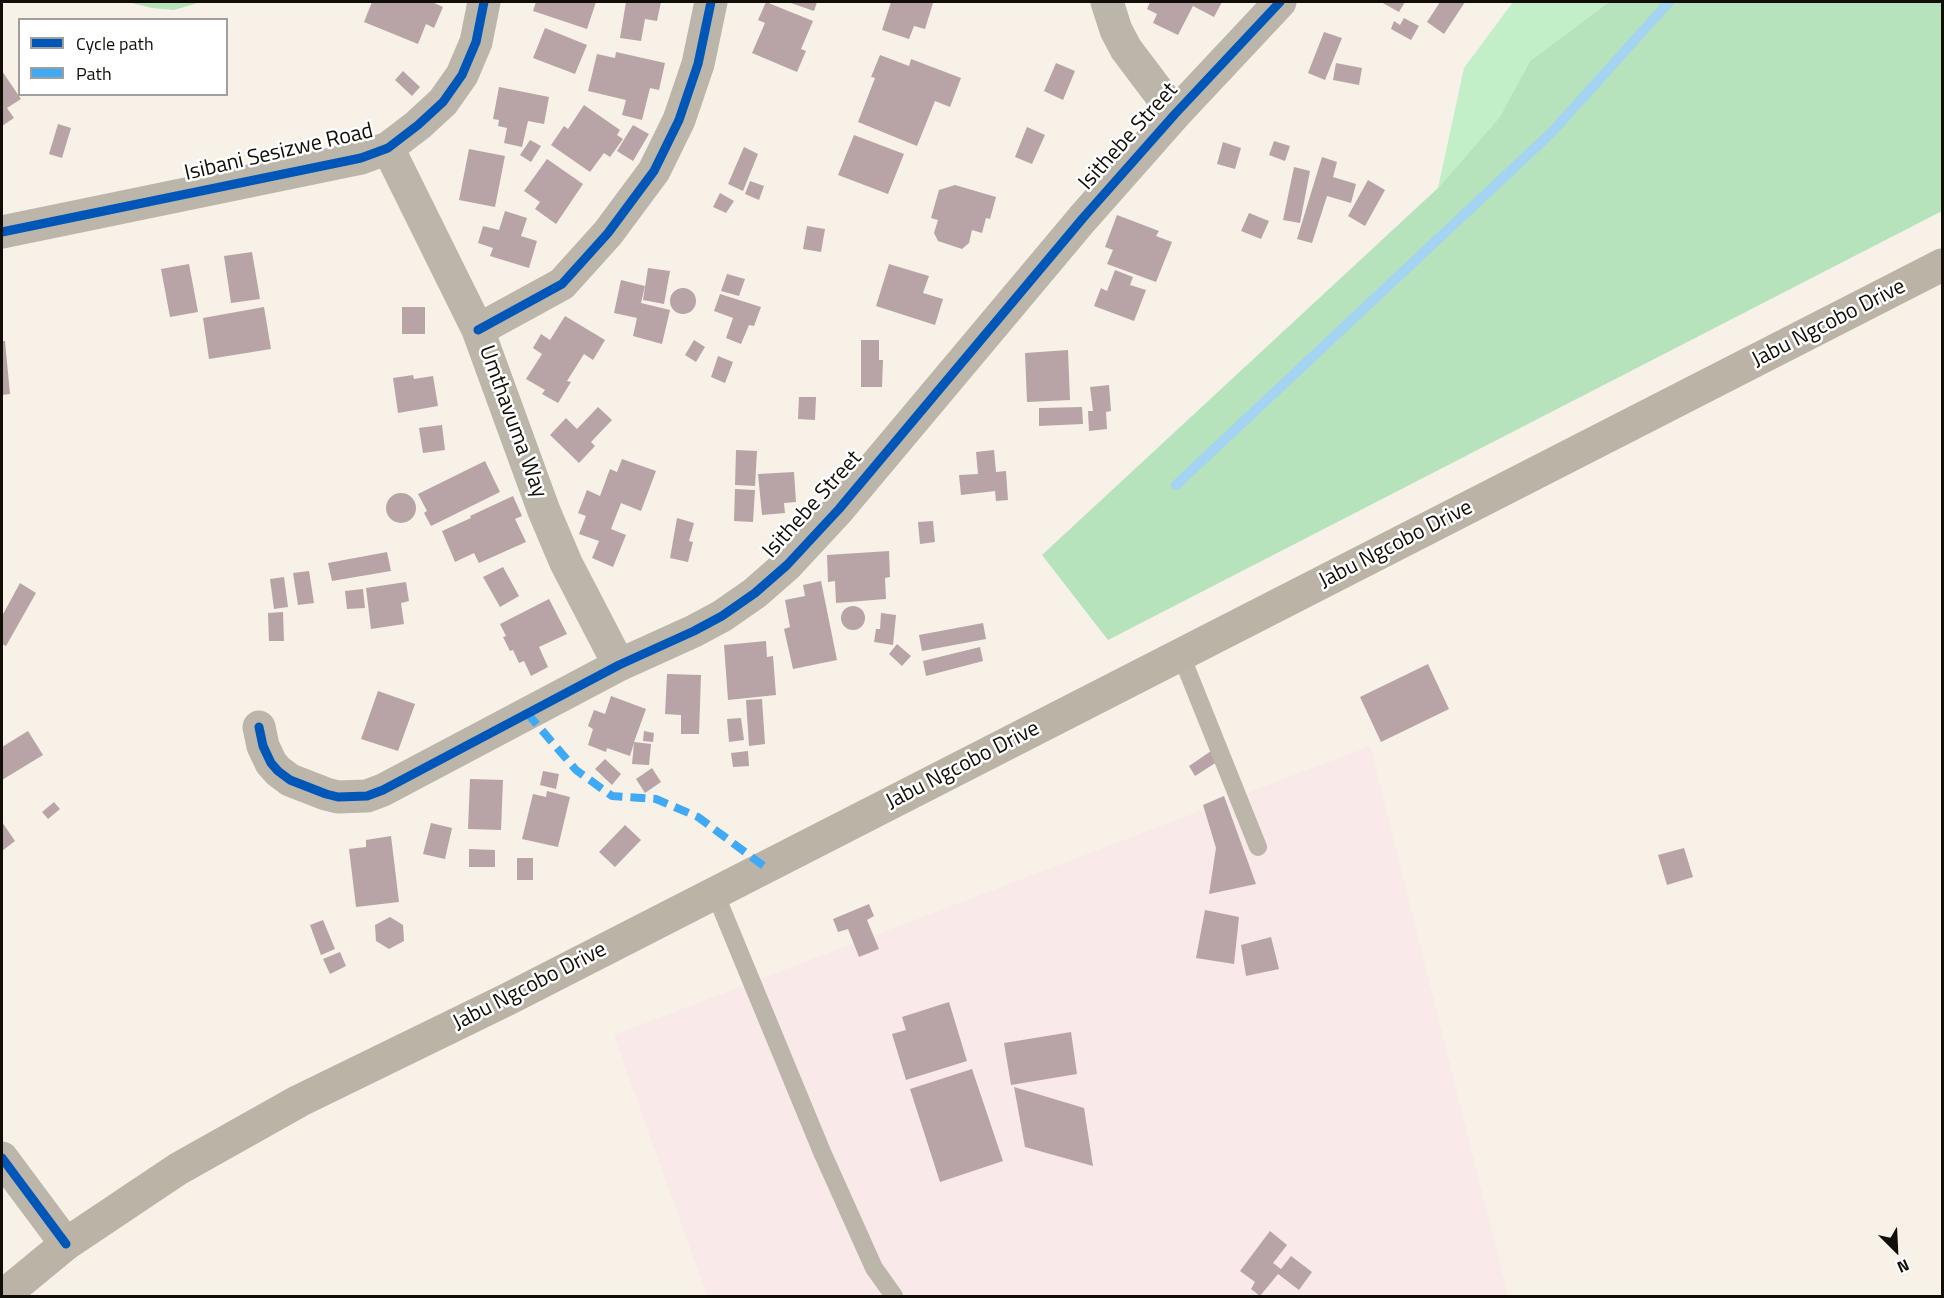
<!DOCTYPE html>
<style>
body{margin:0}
#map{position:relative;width:1944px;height:1298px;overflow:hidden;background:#f7f1e7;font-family:"Titillium Web",sans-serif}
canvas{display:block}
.frame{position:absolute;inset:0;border:3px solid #110e08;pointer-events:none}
.legend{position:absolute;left:18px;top:18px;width:210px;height:78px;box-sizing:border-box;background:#fff;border:2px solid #a09f9c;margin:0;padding:8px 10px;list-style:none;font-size:18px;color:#110e08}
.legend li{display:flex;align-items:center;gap:12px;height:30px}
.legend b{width:30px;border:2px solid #a09f9c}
.north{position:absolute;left:1866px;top:1220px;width:60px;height:60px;-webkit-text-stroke:4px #fff;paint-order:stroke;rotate:156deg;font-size:16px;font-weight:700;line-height:24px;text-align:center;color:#110e08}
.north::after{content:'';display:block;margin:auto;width:21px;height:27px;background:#110e08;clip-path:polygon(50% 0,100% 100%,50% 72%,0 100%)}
</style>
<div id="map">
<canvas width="1944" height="1298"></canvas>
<div class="frame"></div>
<ul class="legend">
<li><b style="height:8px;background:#0057b8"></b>Cycle path</li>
<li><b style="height:8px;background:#3fa9f5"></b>Path</li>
</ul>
<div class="north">N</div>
</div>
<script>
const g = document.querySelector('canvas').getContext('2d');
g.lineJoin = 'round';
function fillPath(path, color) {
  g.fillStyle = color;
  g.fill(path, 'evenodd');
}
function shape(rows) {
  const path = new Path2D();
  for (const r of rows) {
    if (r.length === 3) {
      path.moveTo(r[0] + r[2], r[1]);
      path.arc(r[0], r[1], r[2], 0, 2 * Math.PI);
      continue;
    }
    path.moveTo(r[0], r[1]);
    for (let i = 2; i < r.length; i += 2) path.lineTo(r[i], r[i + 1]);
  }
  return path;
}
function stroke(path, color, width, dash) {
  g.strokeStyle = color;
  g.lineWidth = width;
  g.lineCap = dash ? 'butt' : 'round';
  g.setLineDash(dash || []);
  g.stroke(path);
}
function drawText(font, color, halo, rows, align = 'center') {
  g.font = font + ' "Titillium Web",sans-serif';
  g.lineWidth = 5;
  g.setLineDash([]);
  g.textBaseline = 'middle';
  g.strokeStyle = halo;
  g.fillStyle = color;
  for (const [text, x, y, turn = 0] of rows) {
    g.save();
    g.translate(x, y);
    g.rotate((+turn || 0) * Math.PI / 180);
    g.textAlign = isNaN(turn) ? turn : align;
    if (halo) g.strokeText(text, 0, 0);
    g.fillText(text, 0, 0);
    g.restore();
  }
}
fillPath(shape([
 [1370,746,1508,1296,707,1296,614,1035]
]), '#fae9e9');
fillPath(shape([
 [1513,2,1609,2,1530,61,1499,118,1438,188,1464,68]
]), '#c2efc7');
fillPath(shape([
 [128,2,201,2,174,10,152,8],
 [1609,2,1942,2,1942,211,1108,640,1042,555,1438,188,1499,118,1530,61]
]), '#b6e3bb');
stroke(shape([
 [1176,485,1552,132,1669,2]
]), '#a4d4f2', 10);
fillPath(shape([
 [372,2,432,2,443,7,434,28,426,24,418,44,364,22],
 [536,2,596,2,587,29,533,11],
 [626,2,661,2,657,21,645,19,641,41,620,38],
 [766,2,813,21,801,49,806,51,797,72,752,53,765,23,758,20],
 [788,2,817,2,814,11],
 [891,2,927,2,933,3,925,29,914,26,909,39,882,30],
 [1150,2,1222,2,1214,17,1193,6,1178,35,1153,23,1157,14,1147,9],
 [1381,2,1405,2,1399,12],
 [1440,2,1465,2,1444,34,1427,22],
 [1404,18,1419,26,1411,40,1391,29,1394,21,1400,25],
 [545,28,587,45,575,74,533,58],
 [1324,32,1342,38,1325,80,1308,73],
 [616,52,665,63,659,90,650,88,642,120,622,115,626,100,588,91,597,54,615,58],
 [880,55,909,66,911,59,961,78,950,107,935,101,917,146,858,122,875,78,871,77],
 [1056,63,1075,71,1063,100,1044,91],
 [1336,63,1362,68,1359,85,1333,80],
 [2,71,21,99,7,108,14,118,2,126],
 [403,71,420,87,412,96,395,80],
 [499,87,549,97,544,124,528,121,522,147,504,143,507,128,498,126,499,120,493,119],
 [584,105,620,130,617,135,623,139,610,157,604,153,590,172,551,145,564,126,568,129],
 [58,124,71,128,62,158,49,154],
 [633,125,649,134,633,161,617,151],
 [1027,127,1045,135,1032,164,1015,157],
 [854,135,904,154,888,194,838,175],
 [530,140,541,146,531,162,520,155],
 [1274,141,1290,146,1285,161,1269,155],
 [1223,142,1241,148,1235,169,1217,164],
 [744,147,758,154,743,191,728,184],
 [469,149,505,156,495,207,459,200],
 [1322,157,1337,162,1333,177,1356,184,1351,203,1327,196,1312,243,1297,239],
 [547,159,583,184,556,224,535,209,540,202,524,191],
 [1294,167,1310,171,1300,223,1283,220],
 [1368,180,1385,190,1365,226,1348,216],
 [750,181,764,186,759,200,745,194],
 [955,185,996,197,990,219,986,218,982,233,972,230,969,243,962,249,938,241,934,233,938,220,931,218,939,190],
 [720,193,734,201,726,213,713,207],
 [505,211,527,218,521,236,537,241,529,268,490,256,493,248,478,243,483,226,499,230],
 [1249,213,1269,221,1261,239,1241,231],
 [1117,215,1159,231,1156,236,1172,242,1156,282,1107,264,1113,250,1105,247],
 [807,226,825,229,821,252,803,249],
 [252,252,260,299,231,303,224,256],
 [189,264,198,312,170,317,161,269],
 [889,264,929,276,923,293,943,299,935,325,876,306],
 [648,268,670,271,664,304,643,300],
 [1115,270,1133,277,1130,285,1146,290,1134,321,1094,306,1101,288,1107,291],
 [727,274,745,279,739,296,721,291],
 [621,280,645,286,641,303,670,310,662,344,633,336,637,318,614,313],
 [683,301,13],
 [720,294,761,307,754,326,749,325,741,344,726,338,733,318,714,311],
 [264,307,271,349,209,359,203,318],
 [402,307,425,307,425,334,402,334],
 [565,316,605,340,593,360,584,354,567,381,571,382,558,403,542,394,545,390,526,379,542,354,533,348,541,334,550,340],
 [694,340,705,347,696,362,685,355],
 [861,340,879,340,879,360,883,360,882,387,861,387],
 [2,341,5,341,10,394,2,395],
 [1068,350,1070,400,1027,402,1025,353],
 [718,356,733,362,725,383,711,377],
 [413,375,414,379,433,376,438,406,398,413,393,378],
 [1109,385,1111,411,1106,412,1107,429,1089,431,1088,411,1093,411,1090,387],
 [799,397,816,397,815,420,798,419],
 [598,407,612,420,591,442,595,446,579,463,550,435,566,418,577,429],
 [1082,407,1083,424,1039,426,1039,408],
 [442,425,445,450,423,453,419,428],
 [736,450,757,451,755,486,735,485],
 [994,450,996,472,1006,471,1008,500,996,501,995,491,961,495,959,475,978,474,976,452],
 [622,459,656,471,641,511,621,503,611,529,626,535,613,567,592,558,599,541,579,534,586,516,578,513,587,490,600,496,610,469,617,472],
 [485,461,500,492,431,526,424,513,427,511,418,494],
 [794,472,796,502,784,503,785,513,762,515,758,474],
 [735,489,755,490,753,522,734,521],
 [401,508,15],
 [513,496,522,516,515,519,526,542,479,563,474,553,455,562,442,531,471,518,470,516],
 [677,518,694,523,689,541,693,542,688,562,670,558],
 [933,521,935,542,920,544,918,522],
 [889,551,890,577,885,578,886,599,836,603,835,581,828,582,827,555],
 [387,552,391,571,332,581,328,563],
 [503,567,519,596,500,607,483,577],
 [309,571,314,603,298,605,293,573],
 [284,577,288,607,274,609,270,579],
 [821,581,837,660,793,669,784,629,790,627,785,600,805,596,803,585],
 [406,582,409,601,401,603,404,624,371,629,366,588],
 [20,583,36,593,6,646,2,644,2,616],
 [363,589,365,608,347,609,345,591],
 [549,599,567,634,539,647,548,667,531,676,524,661,519,663,513,650,510,651,503,637,506,636,500,624],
 [853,618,12],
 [283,612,284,641,269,641,268,613],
 [881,613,896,615,893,645,874,642,876,629,880,629],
 [983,623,986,639,922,651,919,635],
 [766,641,767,657,773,656,776,695,728,700,724,645],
 [897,644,911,656,902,666,889,654],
 [980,647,983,661,926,676,923,661],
 [1428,664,1449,709,1381,742,1360,697],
 [667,674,701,675,699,734,681,734,681,715,665,714],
 [378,691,415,704,398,751,361,739],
 [611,696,646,709,634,742,651,744,649,765,632,764,634,743,630,756,607,748,606,752,588,745,593,729,588,726,594,710,605,714],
 [762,699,765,744,749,746,746,700],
 [741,718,744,740,729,742,727,719],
 [28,731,43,755,2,780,2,747],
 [644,731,654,733,653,742,643,741],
 [1214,749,1220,760,1195,776,1189,766],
 [748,751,749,766,733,767,731,753],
 [605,759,621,774,612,785,595,769],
 [652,768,661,782,645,793,636,779],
 [543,771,559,774,556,789,540,785],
 [470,779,503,780,501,830,468,829],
 [547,791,570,797,558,847,522,839,533,794,546,797],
 [1224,796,1256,884,1209,894,1216,848,1203,805],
 [54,802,60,809,48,819,42,812],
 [2,822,15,841,2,851],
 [431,823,452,828,445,859,423,854],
 [625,825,641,840,615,867,599,852],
 [391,836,399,902,356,907,349,849,366,847,366,840],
 [1684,848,1693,877,1667,885,1658,855],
 [469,849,495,850,495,867,469,867],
 [517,858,533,858,533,880,517,880],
 [869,904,874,916,867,920,879,949,859,957,848,929,838,932,833,919],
 [1205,910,1239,917,1234,964,1196,958],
 [390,917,403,925,404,941,389,949,376,941,375,925],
 [323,920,335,949,321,955,310,925],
 [1271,937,1279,969,1246,976,1241,945],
 [340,952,346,966,330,974,323,959],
 [949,1002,967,1061,906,1080,892,1034,906,1030,902,1017],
 [1071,1032,1077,1074,1011,1085,1004,1043],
 [972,1069,1003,1161,940,1182,910,1089],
 [1014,1087,1084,1108,1093,1166,1025,1147],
 [1270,1231,1287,1245,1273,1263,1281,1269,1291,1256,1312,1272,1299,1290,1278,1274,1260,1296,1251,1289,1255,1282,1240,1271]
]), '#b8a4a7');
stroke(shape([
 [1181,655,1258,847],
 [715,893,822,1152,874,1268,894,1296]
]), '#bcb5aa', 18);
stroke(shape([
 [1107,2,1116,30,1126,49,1175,114],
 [388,148,478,330,544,511,566,563,619,665],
 [2,232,361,158,388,148,418,125,443,102,462,75,476,42,484,2],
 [478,330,562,284,608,233,654,171,679,120,698,64,711,2],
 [259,727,263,746,271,763,278,771,290,780,326,794,338,797,367,796,383,790,619,665,694,631,722,616,755,593,787,565,839,509,1083,218,1175,114,1280,2],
 [2,1158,66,1244]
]), '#bcb5aa', 33);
stroke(shape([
 [3,1296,66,1244,178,1169,299,1101,508,999,1942,265]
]), '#bbb4a6', 33);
stroke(shape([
 [527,713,576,770,612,796,656,799,698,817,765,867]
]), '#3fa9f5', 8, [15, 8]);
stroke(shape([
 [2,232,361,158,388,148,418,125,443,102,462,75,476,42,484,2],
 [478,330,562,284,608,233,654,171,679,120,698,64,711,2],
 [259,727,263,746,271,763,278,771,290,780,326,794,338,797,367,796,383,790,619,665,694,631,722,616,755,593,787,565,839,509,1083,218,1175,114,1280,2],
 [2,1158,66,1244]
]), '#0057b8', 9);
drawText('22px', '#110e08', '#fff', [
 ["Isithebe Street",1129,137,-48],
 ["Isibani Sesizwe Road",279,153,-13],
 ["Jabu Ngcobo Drive",1829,324,-27],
 ["Umthavuma Way",512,422,70],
 ["Isithebe Street",813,505,-48],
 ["Jabu Ngcobo Drive",1396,545,-27],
 ["Jabu Ngcobo Drive",963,766,-27],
 ["Jabu Ngcobo Drive",530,987,-27]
]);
</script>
